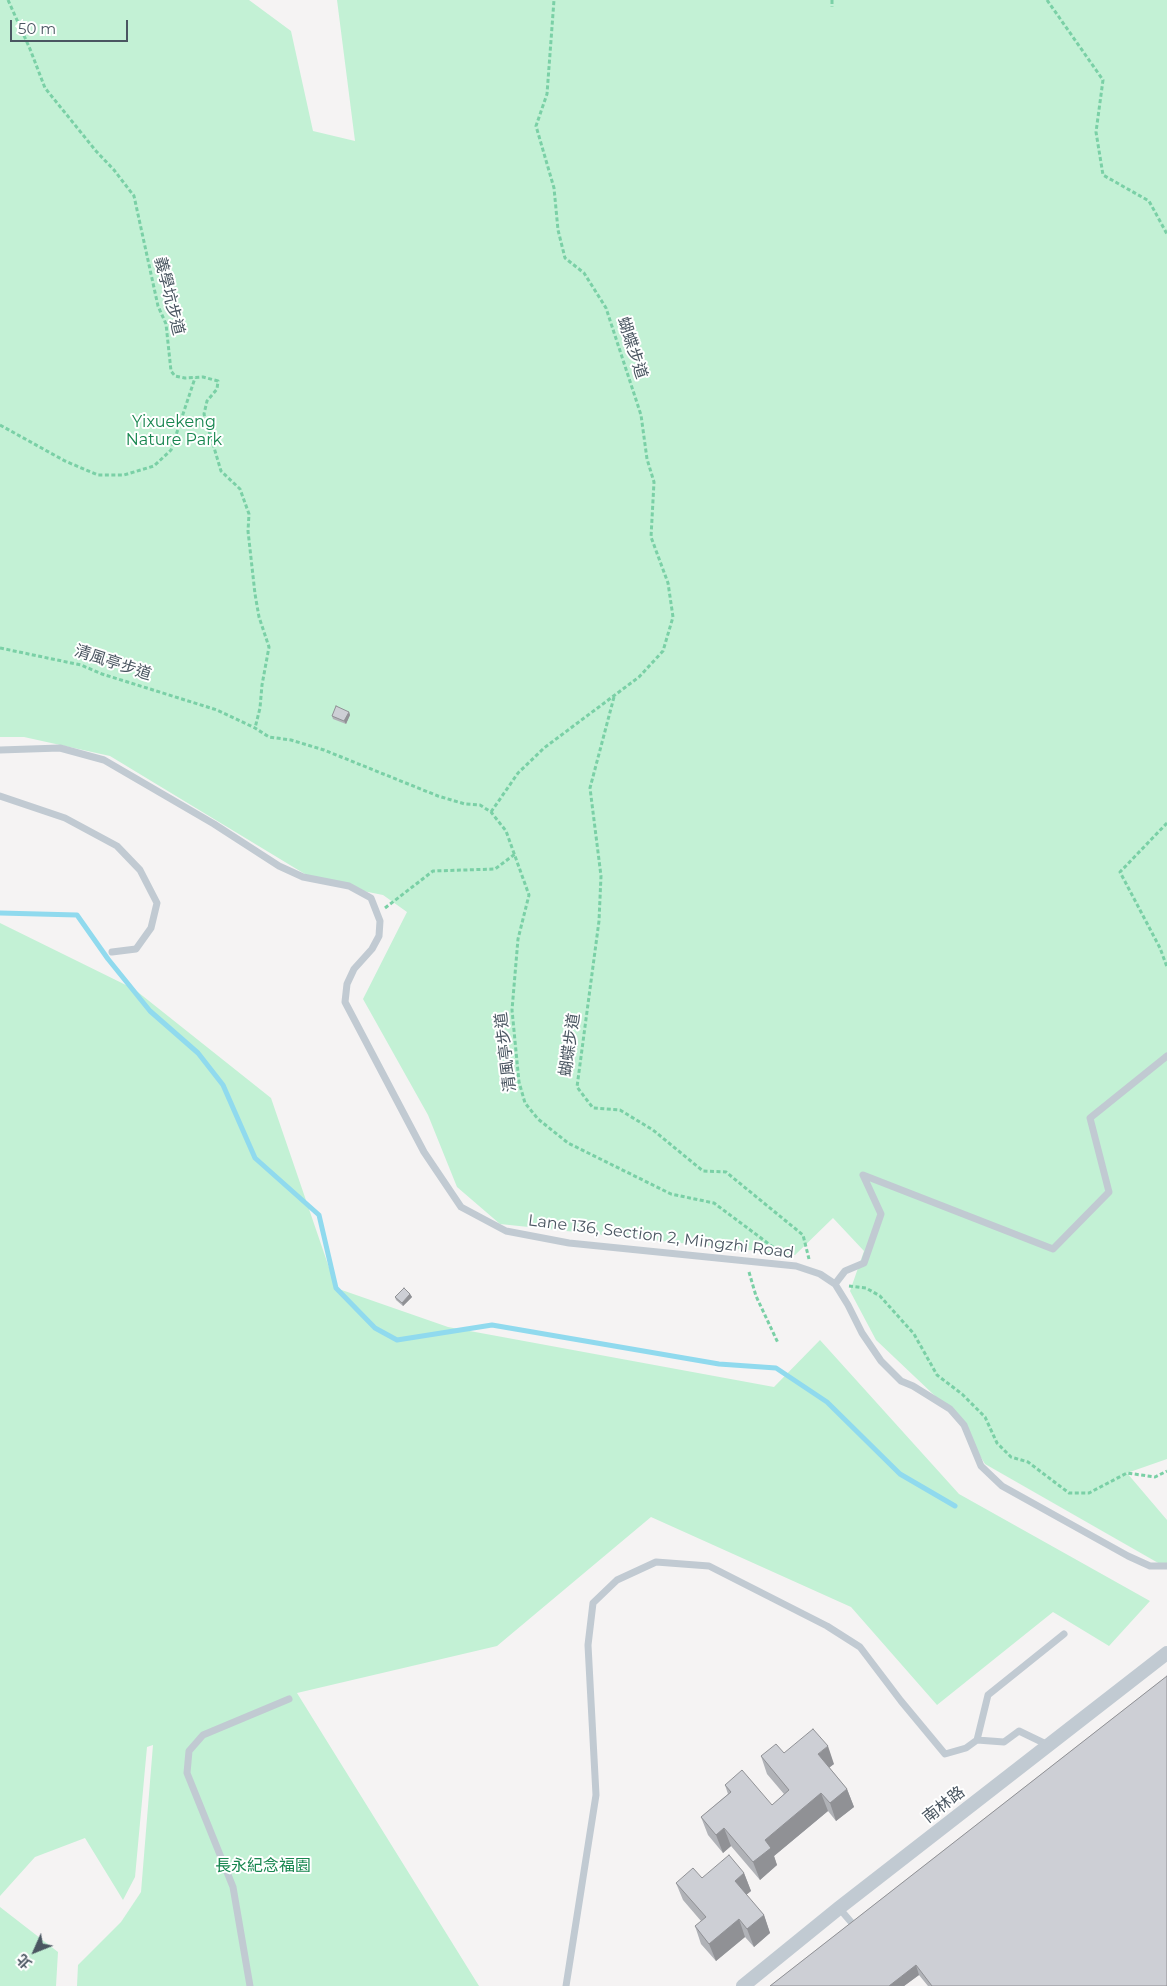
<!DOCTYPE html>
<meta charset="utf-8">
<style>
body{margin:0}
#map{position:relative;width:1167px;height:1986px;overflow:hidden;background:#f5f3f3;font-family:Montserrat,"Noto Sans TC",sans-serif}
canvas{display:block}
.north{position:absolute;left:10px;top:1926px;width:50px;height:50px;-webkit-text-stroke:4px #fff;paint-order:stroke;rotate:226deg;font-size:14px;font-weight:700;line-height:20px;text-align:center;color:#4a5661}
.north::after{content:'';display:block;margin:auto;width:18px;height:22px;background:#4a5661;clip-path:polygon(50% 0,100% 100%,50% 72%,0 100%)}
.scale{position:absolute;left:10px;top:20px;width:118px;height:22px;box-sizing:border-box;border:2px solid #4a5661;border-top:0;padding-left:6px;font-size:15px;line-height:18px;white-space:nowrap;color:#4a5661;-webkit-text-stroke:4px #fff;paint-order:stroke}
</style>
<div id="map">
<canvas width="1167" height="1986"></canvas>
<div class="north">北</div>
<div class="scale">50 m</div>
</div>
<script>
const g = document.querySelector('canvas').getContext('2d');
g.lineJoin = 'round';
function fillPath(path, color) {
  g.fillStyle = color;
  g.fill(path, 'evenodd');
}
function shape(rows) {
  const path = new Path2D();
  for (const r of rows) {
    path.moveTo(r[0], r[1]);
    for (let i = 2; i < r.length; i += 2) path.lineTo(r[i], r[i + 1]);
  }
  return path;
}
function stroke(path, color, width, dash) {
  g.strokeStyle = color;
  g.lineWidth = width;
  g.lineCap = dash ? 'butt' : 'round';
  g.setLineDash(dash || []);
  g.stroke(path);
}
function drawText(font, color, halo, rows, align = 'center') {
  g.font = font + ' Montserrat,"Noto Sans TC",sans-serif';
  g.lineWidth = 4;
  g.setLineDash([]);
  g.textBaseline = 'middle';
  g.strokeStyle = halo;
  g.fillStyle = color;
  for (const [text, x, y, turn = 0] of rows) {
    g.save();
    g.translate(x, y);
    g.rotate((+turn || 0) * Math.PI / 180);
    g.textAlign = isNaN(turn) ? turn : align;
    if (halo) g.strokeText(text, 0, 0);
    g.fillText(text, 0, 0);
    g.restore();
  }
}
fillPath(shape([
 [0,0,249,0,291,31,313,131,355,141,337,0,1167,0,1167,1459,1127,1473,1167,1520,1167,1568,985,1464,953,1413,876,1340,850,1291,864,1251,833,1218,795,1255,500,1224,457,1187,428,1115,363,999,407,912,383,895,318,882,110,756,24,737,0,737],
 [0,923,134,989,271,1098,336,1288,448,1327,774,1387,820,1340,959,1494,1150,1601,1109,1646,1053,1612,937,1705,851,1607,651,1517,497,1646,297,1693,479,1986,77,1986,78,1965,121,1922,141,1892,153,1745,147,1747,135,1877,123,1900,85,1838,35,1857,0,1896],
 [0,1907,58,1952,56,1986,0,1986]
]), '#c3f1d5');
stroke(shape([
 [0,913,77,915,108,959,150,1011,198,1053,223,1085,255,1158,319,1215,336,1288,375,1328,397,1340,492,1325,719,1364,776,1368,827,1402,900,1474,955,1506]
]), '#90daee', 5);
stroke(shape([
 [8,0,30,49,45,88,96,151,114,170,134,196,158,306,166,324,171,371,175,376,185,378,203,377,218,381,217,389,207,401,204,414,221,471,240,489,249,514,248,531,255,594,259,617,269,647,262,685,260,708,255,728],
 [832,0,832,7],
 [1047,0,1103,80,1096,132,1103,175,1149,201,1167,234],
 [0,425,65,461,98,475,124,475,154,466,171,450,195,378],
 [0,648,81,665,102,674,217,710,255,728,269,737,291,740,324,750,438,796,465,804,480,805,491,812,506,831,529,895,518,939,512,1010,519,1082,525,1103,538,1119,568,1143,671,1194,714,1203,781,1253],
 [614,697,590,788,601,876,599,921,577,1087,593,1108,620,1110,653,1130,703,1171,726,1172,803,1235,809,1259],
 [491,812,518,773,544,748,639,677,663,651,673,617,668,583,651,537,654,482,647,459,641,415,606,308,584,273,565,258,558,230,554,188,536,126,547,94,554,0],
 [1167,823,1120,872,1160,948,1167,967],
 [385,908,433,871,495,869,515,854],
 [749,1272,756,1296,778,1343],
 [849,1286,866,1288,880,1296,914,1334,937,1375,962,1394,985,1417,997,1443,1011,1457,1028,1462,1069,1493,1089,1493,1127,1473,1155,1477,1167,1471]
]), '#7ad0a6', 3, [4, 2.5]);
stroke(shape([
 [0,750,60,748,104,760,214,824,279,866,303,877,349,886,371,898,380,921,379,936,372,949,354,969,347,984,345,1002,424,1152,461,1207,506,1231,569,1243,796,1266,820,1274,835,1284,848,1305,862,1333,881,1361,901,1381,913,1386,950,1409,964,1425,981,1466,1002,1486,1128,1556,1150,1566,1167,1566],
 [0,796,65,818,117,846,140,870,157,903,151,928,136,949,112,952],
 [835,1284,845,1271,864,1263,881,1214,863,1175,1053,1249,1109,1192,1090,1118,1167,1056],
 [977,1740,988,1695,1064,1634],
 [839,1908,857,1929],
 [250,1986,233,1887,187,1773,189,1751,203,1735,289,1699],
 [566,1986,596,1795,588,1645,593,1603,617,1580,656,1562,709,1566,827,1626,860,1647,901,1701,945,1754,966,1748,977,1740,1004,1742,1019,1731,1048,1745]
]), '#c1cad2', 7);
stroke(shape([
 [743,1986,839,1908,1167,1653]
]), '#c1cad2', 14);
fillPath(shape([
 [349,712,350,715,346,724,333,719,332,716],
 [410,1294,412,1297,403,1306,396,1300,395,1297],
 [1167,1676,1167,1986,928,1986,919,1975,904,1986,770,1986],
 [784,1753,834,1764,829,1767,847,1789,854,1807,836,1821,828,1811,774,1856,777,1865,760,1880,731,1846,723,1853,708,1835,701,1817,728,1794,725,1785,772,1805,784,1794,767,1774,761,1756],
 [744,1873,751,1891,746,1895,764,1915,770,1933,754,1947,745,1937,716,1961,701,1944,695,1926,701,1921,683,1900,676,1883,702,1878]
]), '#b0b2b7');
fillPath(shape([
 [349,712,350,715,346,724,344,721],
 [410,1294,412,1297,403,1306,402,1303],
 [828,1746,834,1764,825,1771,818,1754],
 [847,1789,854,1807,836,1821,830,1803],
 [821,1793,828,1811,774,1856,777,1865,760,1880,753,1862,765,1840],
 [724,1828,731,1846,723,1853,716,1835],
 [744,1873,751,1891,741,1899,735,1881],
 [764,1915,770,1933,754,1947,747,1929],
 [739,1919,745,1937,716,1961,709,1944],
 [916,1965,919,1975,904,1986,889,1986]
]), '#909195');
const building = shape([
 [336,706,349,712,344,721,332,716,336,706],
 [404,1288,410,1294,402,1303,395,1297,404,1288],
 [1167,1676,1167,1986,932,1986,916,1965,889,1986,770,1986,1167,1676],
 [813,1729,828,1746,818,1754,847,1789,830,1803,821,1793,765,1840,771,1848,753,1862,724,1828,716,1835,701,1817,731,1792,725,1785,742,1770,772,1805,789,1790,761,1756,776,1744,784,1753,813,1729],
 [729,1855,744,1873,735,1881,764,1915,747,1929,739,1919,709,1944,695,1926,706,1917,676,1883,693,1868,702,1878,729,1855]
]);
fillPath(building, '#cdcfd5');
stroke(building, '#909195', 1);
drawText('16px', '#4a5661', '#fff', [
 ["義學坑步道",169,296,76],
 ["蝴蝶步道",632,348,72],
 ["清風亭步道",113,663,18],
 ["蝴蝶步道",570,1045,-82],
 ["清風亭步道",506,1052,-97],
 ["Lane 136, Section 2, Mingzhi Road",661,1237,7],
 ["南林路",944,1805,-38]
]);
drawText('16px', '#17864f', '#fff', [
 ["Yixuekeng",174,422],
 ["Nature Park",174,440],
 ["長永紀念福園",263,1866]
]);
</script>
